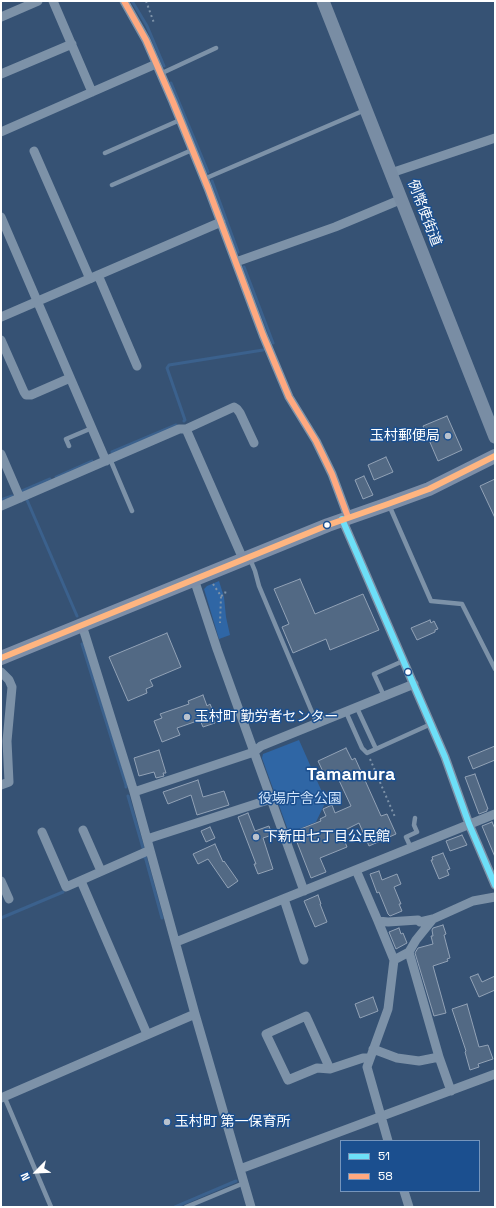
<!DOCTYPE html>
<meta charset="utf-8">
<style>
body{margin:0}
#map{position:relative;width:496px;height:1208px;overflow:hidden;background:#365274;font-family:"Space Grotesk",sans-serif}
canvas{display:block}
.frame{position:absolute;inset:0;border:2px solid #fff;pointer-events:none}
.legend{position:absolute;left:340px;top:1140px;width:140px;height:52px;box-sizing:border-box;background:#1b4f8f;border:1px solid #7695bc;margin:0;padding:5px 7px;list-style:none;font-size:12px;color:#fff}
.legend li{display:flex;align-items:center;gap:8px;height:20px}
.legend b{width:20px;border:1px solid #7695bc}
.north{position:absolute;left:16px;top:1152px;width:40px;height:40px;-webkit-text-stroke:3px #1b4f8f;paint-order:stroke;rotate:246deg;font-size:11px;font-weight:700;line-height:16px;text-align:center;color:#fff}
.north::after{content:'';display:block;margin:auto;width:14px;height:18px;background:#fff;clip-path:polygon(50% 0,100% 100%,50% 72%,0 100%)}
</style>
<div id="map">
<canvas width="496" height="1208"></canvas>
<div class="frame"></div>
<ul class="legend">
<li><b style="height:5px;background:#6ddff8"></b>51</li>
<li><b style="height:5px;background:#ffa980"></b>58</li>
</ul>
<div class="north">N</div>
</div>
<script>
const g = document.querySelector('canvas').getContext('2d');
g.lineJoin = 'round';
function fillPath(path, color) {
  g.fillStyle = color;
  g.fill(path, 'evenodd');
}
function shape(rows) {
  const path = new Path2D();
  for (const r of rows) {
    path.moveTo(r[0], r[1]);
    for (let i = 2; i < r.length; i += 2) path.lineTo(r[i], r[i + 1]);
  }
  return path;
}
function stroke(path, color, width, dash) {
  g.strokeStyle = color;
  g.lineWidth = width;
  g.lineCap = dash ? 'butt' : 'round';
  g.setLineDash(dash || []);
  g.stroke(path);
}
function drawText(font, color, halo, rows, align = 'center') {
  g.font = font + ' "Space Grotesk","Noto Sans JP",sans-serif';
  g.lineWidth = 3;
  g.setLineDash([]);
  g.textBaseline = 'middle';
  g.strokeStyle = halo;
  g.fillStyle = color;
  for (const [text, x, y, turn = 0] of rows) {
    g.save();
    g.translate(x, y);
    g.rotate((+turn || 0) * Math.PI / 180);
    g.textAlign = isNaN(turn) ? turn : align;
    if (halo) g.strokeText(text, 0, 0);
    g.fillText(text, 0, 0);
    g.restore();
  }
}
fillPath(shape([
 [219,581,224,597,226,617,230,635,219,639,204,589,207,586],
 [299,740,326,801,316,822,289,833,262,758,263,754]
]), '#2f66a5');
stroke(shape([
 [132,1,147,26,164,66],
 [171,83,208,172],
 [212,181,238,252],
 [244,267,273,343],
 [184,421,185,420,167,368,169,365,263,350],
 [112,452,176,425],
 [56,477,92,461],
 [22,491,50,479],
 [1,500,12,496],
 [27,500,77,616],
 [82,644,126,785,126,787],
 [128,796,143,848],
 [143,857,145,856,162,918],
 [1,918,63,892],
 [175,1207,236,1181]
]), '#3b618d', 3);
const building = shape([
 [447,416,462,450,438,461,423,426,447,416],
 [386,457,393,472,374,480,368,465,386,457],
 [364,476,373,495,363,499,355,480,364,476],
 [495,479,495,518,480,486,495,479],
 [300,579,315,614,363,594,379,630,330,650,326,639,293,653,282,627,289,624,274,589,300,579],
 [430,620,431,623,434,621,438,629,435,630,435,632,417,640,411,628,430,620],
 [167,633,181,667,150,680,153,686,146,689,147,693,128,701,109,657,167,633],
 [203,695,207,706,210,704,215,716,213,717,215,723,203,727,200,720,177,728,180,735,162,742,154,721,162,718,160,714,189,704,188,701,203,695],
 [495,746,495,760,473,769,468,757,495,746],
 [346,748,352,760,355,758,381,816,387,814,396,834,369,846,359,823,341,832,347,847,320,858,326,872,311,878,293,832,321,821,320,819,326,816,323,809,332,805,335,813,351,806,336,774,326,778,318,761,346,748],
 [159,750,166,773,163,773,164,776,156,778,154,772,139,776,134,758,159,750],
 [475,774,488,809,487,809,487,811,479,814,465,777,475,774],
 [198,780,203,797,224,791,229,805,197,815,191,795,168,804,163,792,198,780],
 [248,813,255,831,269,826,272,835,263,838,273,869,258,874,254,864,256,864,238,817,248,813],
 [492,822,495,829,495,857,482,826,492,822],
 [210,827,215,838,206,842,201,831,210,827],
 [462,835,467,845,450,851,446,841,462,835],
 [215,844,223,862,224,861,238,881,228,888,208,859,198,864,193,854,215,844],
 [443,853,450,869,447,870,449,875,439,879,431,860,433,860,432,857,443,853],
 [379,871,382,880,397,874,401,884,394,887,401,904,399,904,402,911,390,916,388,914,379,892,377,893,370,874,379,871],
 [318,895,321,904,320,904,327,922,315,927,304,901,318,895],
 [443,925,446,934,444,935,450,958,447,959,448,961,433,966,446,1013,434,1016,415,953,418,948,433,944,431,936,433,936,432,930,433,928,443,925],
 [399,928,401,934,403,933,407,943,396,949,389,932,399,928],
 [478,974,482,982,495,976,495,990,479,997,470,977,478,974],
 [373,997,378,1011,360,1018,355,1004,373,997],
 [467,1004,479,1047,488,1045,493,1059,478,1064,479,1067,470,1070,465,1052,466,1051,452,1009,467,1004]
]);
fillPath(building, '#526984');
stroke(building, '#92a2b6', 1);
stroke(shape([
 [146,1,154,23],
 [213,584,221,596,220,623],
 [221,596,225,594,226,589],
 [370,759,395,817]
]), '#7d92a8', 2, [2, 3]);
stroke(shape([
 [160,74,216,48],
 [105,153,180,120],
 [204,179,365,110],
 [112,185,192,150],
 [69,446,66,439,92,428],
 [110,459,132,511],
 [389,505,431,601,462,604,495,669],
 [250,559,255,571,259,586,317,724],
 [384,696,374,674,403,661],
 [357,708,376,749],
 [346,712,362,748,367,753,431,724],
 [411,848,406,837,417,832,414,825,415,818],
 [4,1096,51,1207],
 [186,1207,244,1183]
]), '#7d92a8', 4.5);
stroke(shape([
 [53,1,92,92],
 [124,1,146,40,173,102,208,188,263,335,289,397,316,441,332,474,348,517],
 [1,17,38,1],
 [1,74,72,44],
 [1,132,156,64],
 [34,151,90,279],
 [391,173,495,138],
 [1,217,106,461],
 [236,262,335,227,402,199],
 [98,275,137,366],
 [1,317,221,222],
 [1,340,24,392,26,395,31,395,70,378],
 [186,429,234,407,237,409,240,413,254,443],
 [1,454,20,498],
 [1,506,179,429,186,429,243,559],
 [342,519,445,757,469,824,495,885],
 [194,579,217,649,304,891],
 [82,625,134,792,195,1014,251,1207],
 [1,672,9,680,12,687,7,741,9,782,1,785],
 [134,792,254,752,261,746,414,684],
 [83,830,101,871],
 [42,832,66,887,150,850],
 [147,839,271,799],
 [356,870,378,921,388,922,418,920,420,922,433,919,473,901,495,897],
 [1,881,9,899],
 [81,881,147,1034],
 [284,899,304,960],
 [378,921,394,960,388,1009,367,1067,388,1141],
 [176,942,495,814],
 [409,952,416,940,433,919],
 [394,960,409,952,439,1057,451,1091],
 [373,1049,397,1058,419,1061,439,1057],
 [330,1069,306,1016,266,1034,288,1080,317,1068,330,1069,363,1058,370,1058],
 [1,1098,195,1014],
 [240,1169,495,1074],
 [404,1191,409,1207]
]), '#7d92a8', 9);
stroke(shape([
 [323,1,495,437]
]), '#798da4', 13);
stroke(shape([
 [1,658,328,525,388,504,429,489,495,456]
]), '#7d8ea7', 14);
stroke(shape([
 [342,519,445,757,469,824,495,885]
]), '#6ddff8', 6);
stroke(shape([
 [124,1,146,40,173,102,208,188,263,335,289,397,316,441,332,474,348,517]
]), '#ffa980', 6);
stroke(shape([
 [1,658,328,525,388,504,429,489,495,456]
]), '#ffb580', 6);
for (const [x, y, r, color] of [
 [448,436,4,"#b9c2ce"],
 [327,525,3.5,"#fff"],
 [408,672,3.5,"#fff"],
 [187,717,4,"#b9c2ce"],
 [256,837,4,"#b9c2ce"],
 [167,1122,4,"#b9c2ce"]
]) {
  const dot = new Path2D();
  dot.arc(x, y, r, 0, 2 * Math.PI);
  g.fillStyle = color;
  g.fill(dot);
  stroke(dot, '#1b4f8f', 1.5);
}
drawText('14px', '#fff', '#1b4f8f', [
 ["例幣使街道",424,213,69]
]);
drawText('14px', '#fff', '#1b4f8f', [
 ["玉村郵便局",440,436,"right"],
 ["玉村町 勤労者センター",195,717],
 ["下新田七丁目公民館",264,837],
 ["玉村町 第一保育所",175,1122]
], 'left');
drawText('14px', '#cfe3fa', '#1b4f8f', [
 ["役場庁舎公園",300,799]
]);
drawText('bold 18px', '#fff', '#1b4f8f', [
 ["Tamamura",351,775]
]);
</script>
